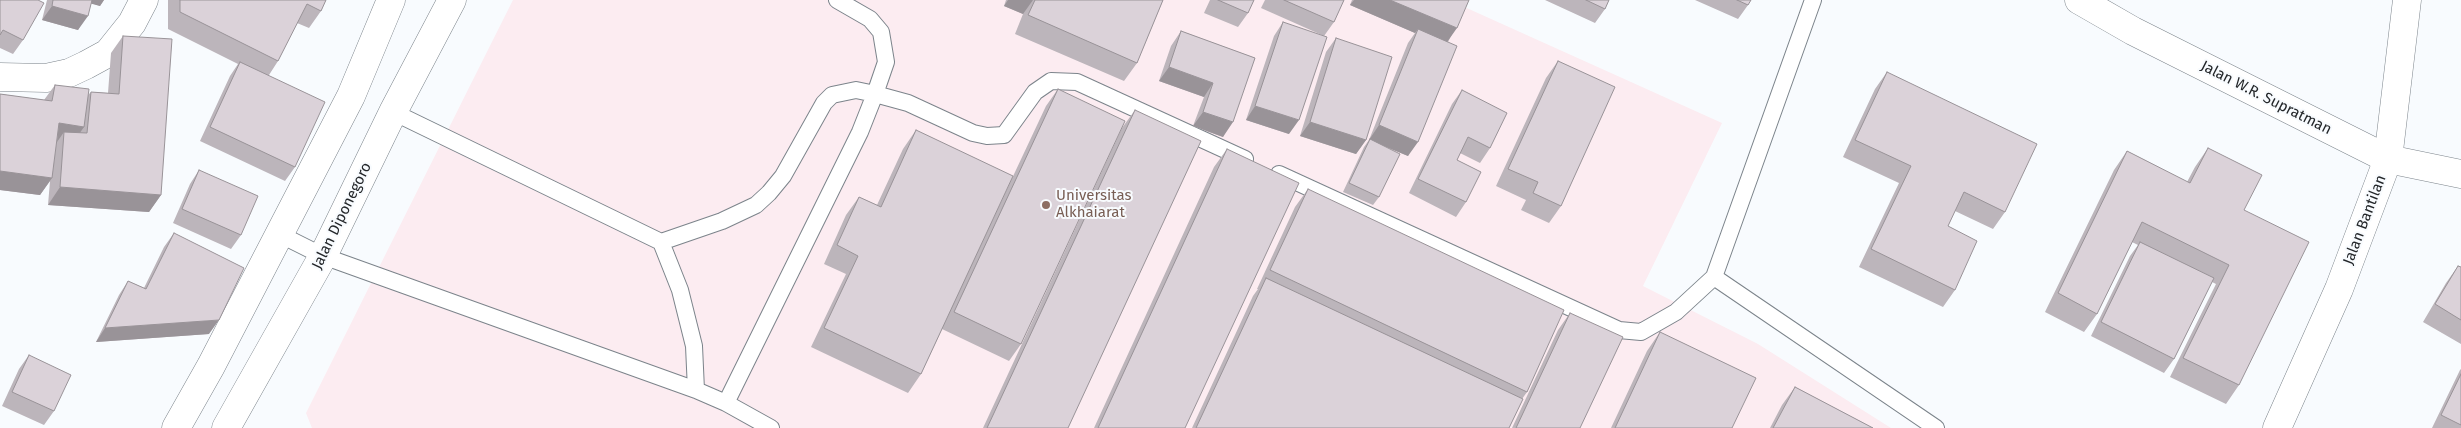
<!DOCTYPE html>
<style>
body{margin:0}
canvas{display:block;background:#f8fbfe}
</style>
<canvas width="2461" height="428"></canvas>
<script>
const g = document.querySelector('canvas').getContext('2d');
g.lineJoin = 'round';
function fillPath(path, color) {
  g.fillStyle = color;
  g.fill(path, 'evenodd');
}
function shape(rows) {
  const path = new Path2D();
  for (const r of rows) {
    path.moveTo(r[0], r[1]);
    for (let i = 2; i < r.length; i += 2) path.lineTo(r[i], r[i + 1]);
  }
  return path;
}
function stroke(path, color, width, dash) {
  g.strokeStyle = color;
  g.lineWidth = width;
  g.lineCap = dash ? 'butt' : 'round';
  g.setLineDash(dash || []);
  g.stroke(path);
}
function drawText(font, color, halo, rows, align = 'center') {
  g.font = font + ' "Fira Sans",sans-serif';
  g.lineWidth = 4;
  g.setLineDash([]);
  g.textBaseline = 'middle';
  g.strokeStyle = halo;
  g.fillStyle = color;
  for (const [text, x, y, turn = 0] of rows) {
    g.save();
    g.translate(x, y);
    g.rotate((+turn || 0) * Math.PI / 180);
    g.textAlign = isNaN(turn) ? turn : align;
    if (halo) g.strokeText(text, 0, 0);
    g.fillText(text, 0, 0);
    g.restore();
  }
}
fillPath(shape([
 [513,0,1462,0,1460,5,1722,123,1643,286,1758,344,1891,428,312,428,306,413]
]), '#fcecf1');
const service = shape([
 [393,112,661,242,680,290,694,346,696,390],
 [1279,174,1619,330,1641,332,1676,312,1714,277,1813,0],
 [279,234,323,256,696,390,726,403,771,428],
 [661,242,722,221,756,205,769,193,783,176,824,103,832,95,856,90,875,94,886,62,881,32,870,19,837,0],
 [1714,277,1936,428],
 [726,403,860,132,875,94,908,103,973,133,987,136,1004,135,1035,92,1051,81,1077,82,1245,159]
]);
const minor = shape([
 [0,77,46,78,69,73,86,65,108,53,132,23,144,0],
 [2277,428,2339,289,2388,159,2407,0]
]);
const tertiary = shape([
 [2079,0,2133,31,2388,159,2461,174]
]);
const trunk = shape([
 [176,428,211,366,351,96,391,0],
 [226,428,323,256,393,112,452,0]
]);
stroke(service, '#7c848b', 18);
stroke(minor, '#7c848b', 29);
stroke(tertiary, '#7c848b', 29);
stroke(trunk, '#7c848b', 29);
stroke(service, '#fff', 16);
stroke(minor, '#fff', 28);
stroke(tertiary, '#fff', 28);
stroke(trunk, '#fff', 28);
fillPath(shape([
 [0,0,23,40,13,54,0,48],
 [47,0,104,0,100,6,91,3,78,30,42,20],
 [168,0,326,0,321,11,309,28,297,23,278,61,269,75,295,167,285,181,200,141,230,76,238,64,168,29],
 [1006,0,1163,0,1137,63,1124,81,1015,34,1023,14,1004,6],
 [1210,0,1254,0,1248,13,1238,27,1204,13],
 [1265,0,1344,0,1334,22,1324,36,1261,8],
 [1352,0,1469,0,1448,42,1408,156,1382,145,1379,197,1373,205,1343,192,1364,147,1369,140,1408,43,1415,33,1350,5],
 [1545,0,1609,0,1605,9,1595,23],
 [1695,0,1751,0,1748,5,1738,19],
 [1283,22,1289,134,1246,120,1274,36],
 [1181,31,1255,58,1223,137,1193,126,1204,97,1159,81,1171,46],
 [123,36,161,195,149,212,48,205,50,181,40,195,0,190,0,94,44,100,55,85,88,95,91,92,108,93,111,53],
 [1336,38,1366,140,1356,154,1300,136,1326,52],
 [1558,61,1561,206,1549,223,1521,210,1526,200,1496,186,1546,78],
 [1887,72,2005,212,1993,229,1955,211,1948,226,1955,290,1943,307,1859,267,1899,183,1843,157,1875,89],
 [1058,89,1021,344,1009,361,942,329,921,374,908,393,811,347,846,274,824,264,846,215,859,197,877,205,903,149,916,130,954,302,1046,106],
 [1462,90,1490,148,1480,163,1460,153,1457,160,1466,202,1456,217,1409,193,1452,104],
 [1135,110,1068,428,983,428,1122,128],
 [2208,148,2244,210,2239,385,2226,404,2170,377,2216,284,2212,282,2174,359,2164,373,2091,336,2130,256,2138,245,2132,242,2097,314,2084,332,2045,312,2114,170,2127,151,2187,182,2195,167],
 [1227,149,1185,428,1094,428,1214,167],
 [199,170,241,235,231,249,173,223,190,184],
 [1308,189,1527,392,1522,399,1509,428,1192,428,1253,296,1258,289,1257,289,1295,207],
 [174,233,209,334,96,342,119,295,128,281,144,288,164,247],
 [2458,266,2461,267,2461,344,2423,322,2446,283],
 [1570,313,1580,428,1512,428,1558,330],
 [1660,332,1732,428,1611,428,1647,351],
 [29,355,54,411,44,425,2,406,19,369],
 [2461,369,2461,428,2432,428,2460,370],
 [1795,387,1873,428,1770,428,1782,405]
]), '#bcb5bb');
fillPath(shape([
 [87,0,104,0,100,6,85,2],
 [1008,0,1033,0,1023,14,1004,6],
 [1354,0,1390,0,1457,28,1445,45,1418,29,1415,33,1350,5],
 [52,6,88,16,78,30,42,20],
 [1169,67,1213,83,1204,97,1159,81],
 [1255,106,1299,120,1289,134,1246,120],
 [1203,112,1233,122,1223,137,1193,126],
 [1310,122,1366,140,1356,154,1300,136],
 [59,123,84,127,72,144,64,132,57,142],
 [1379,125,1418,142,1408,156,1369,140],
 [0,171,52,178,40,195,0,190],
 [60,187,161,195,149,212,48,205],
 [219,320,209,334,96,342,105,328]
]), '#999398');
const building = shape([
 [0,0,38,0,44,3,23,40,3,30,0,35,0,0],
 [53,0,92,0,88,16,52,6,53,0],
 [180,0,326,0,321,11,307,4,278,61,180,12,180,0],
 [1035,0,1163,0,1137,63,1028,15,1035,0],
 [1218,0,1254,0,1248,13,1218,0],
 [1284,0,1344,0,1334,22,1284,0],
 [1390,0,1469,0,1457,28,1390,0],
 [1586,0,1609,0,1605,9,1586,0],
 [1737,0,1751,0,1748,5,1737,0],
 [1283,22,1327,37,1299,120,1255,106,1283,22],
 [1418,29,1457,46,1418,142,1379,125,1418,29],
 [1181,31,1255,58,1233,122,1203,112,1213,83,1169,67,1181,31],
 [123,36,172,39,161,195,60,187,64,132,87,133,91,92,119,94,123,36],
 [1336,38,1392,57,1366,140,1310,122,1336,38],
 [1558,61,1615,87,1561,206,1533,193,1538,182,1508,169,1558,61],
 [240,62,325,102,295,167,210,127,240,62],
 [1887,72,2037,144,2005,212,1964,192,1948,226,1977,241,1955,290,1871,249,1911,166,1855,140,1887,72],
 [55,85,89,89,84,127,59,123,52,178,0,171,0,94,52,101,55,85],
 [1058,89,1125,121,1021,344,954,312,1058,89],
 [1462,90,1507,113,1490,148,1468,137,1457,160,1481,172,1466,202,1418,179,1462,90],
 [1135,110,1201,141,1068,428,987,428,1135,110],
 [916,130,1013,176,921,374,824,328,858,256,837,245,859,197,881,207,916,130],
 [1370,139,1400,154,1379,197,1349,183,1370,139],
 [2208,148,2262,175,2244,210,2309,242,2239,385,2183,358,2229,265,2142,222,2097,314,2058,293,2127,151,2190,183,2208,148],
 [1227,149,1299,183,1185,428,1098,428,1227,149],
 [199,170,258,196,241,235,182,209,199,170],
 [1308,189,1564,310,1527,392,1270,270,1308,189],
 [174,233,244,268,219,320,105,328,128,281,146,289,174,233],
 [2140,242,2214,278,2174,359,2101,322,2140,242],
 [2458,266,2461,267,2461,320,2435,304,2458,266],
 [1266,278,1523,399,1509,428,1196,428,1266,278],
 [1570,313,1623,337,1580,428,1516,428,1570,313],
 [1660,332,1756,378,1732,428,1615,428,1660,332],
 [29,355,71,375,54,411,12,392,29,355],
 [2461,374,2461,425,2441,415,2461,374],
 [1795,387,1873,428,1773,428,1795,387]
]);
fillPath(building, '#dbd2d9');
stroke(building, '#999398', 1);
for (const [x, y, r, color] of [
 [1046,205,5,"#8d6e63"]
]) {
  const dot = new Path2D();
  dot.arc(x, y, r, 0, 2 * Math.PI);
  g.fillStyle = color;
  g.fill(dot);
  stroke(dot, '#f8fbfe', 2);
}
drawText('15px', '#24272a', '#f8fbfe', [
 ["Jalan W.R. Supratman",2266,98,27],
 ["Jalan Diponegoro",342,216,-64],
 ["Jalan Bantilan",2365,220,-69]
]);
drawText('15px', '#785e54', '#f8fbfe', [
 ["Universitas",1056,196],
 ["Alkhaiarat",1056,213]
], 'left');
</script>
